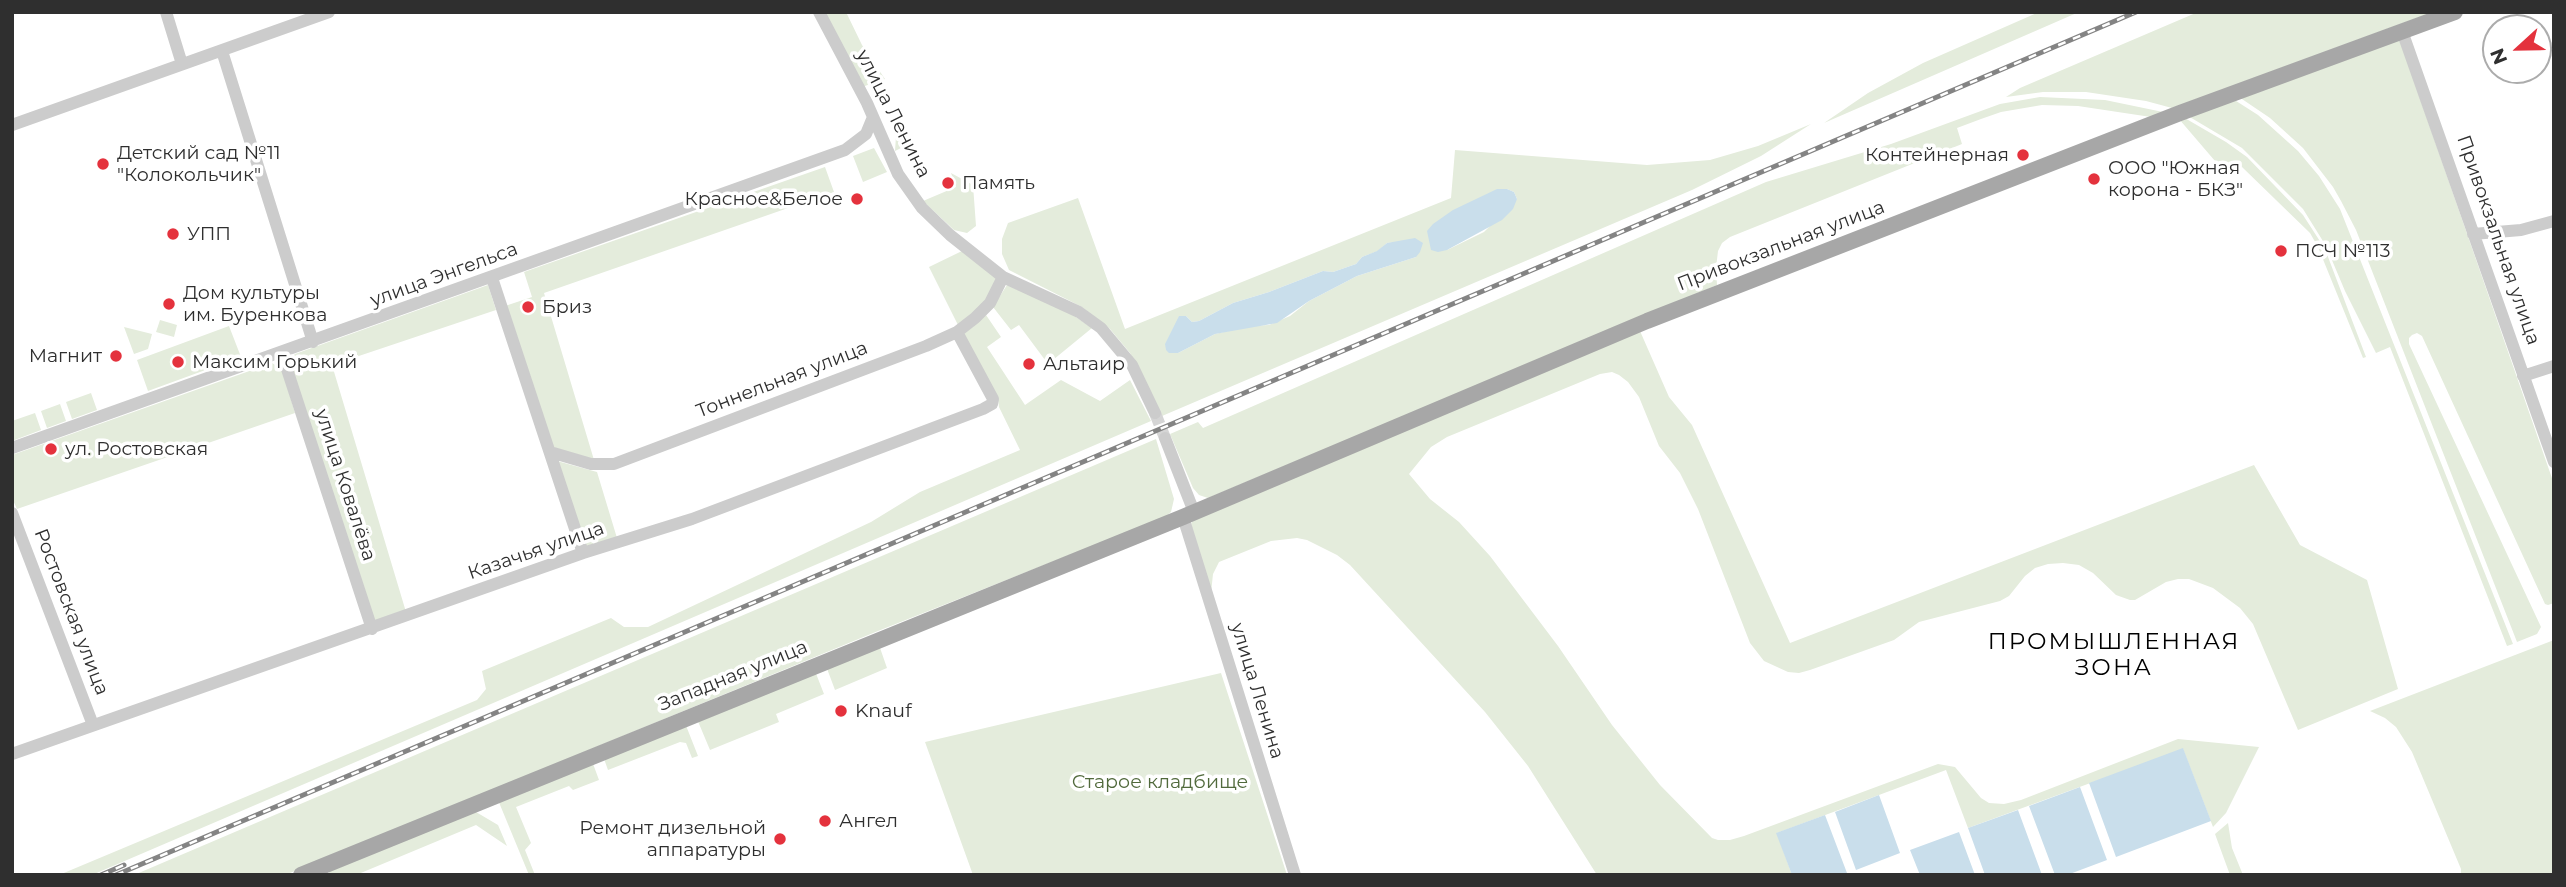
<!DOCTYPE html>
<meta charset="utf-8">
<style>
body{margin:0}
#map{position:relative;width:2566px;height:887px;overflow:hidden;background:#fff;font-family:Montserrat,sans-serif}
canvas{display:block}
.frame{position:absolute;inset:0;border:14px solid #2f2f2f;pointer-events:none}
.north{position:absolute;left:2482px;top:14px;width:70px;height:70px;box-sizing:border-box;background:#fff;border:2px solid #acacac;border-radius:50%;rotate:248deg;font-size:19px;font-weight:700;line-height:28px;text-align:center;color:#2f2f2f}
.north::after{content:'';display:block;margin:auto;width:24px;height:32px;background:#e4323d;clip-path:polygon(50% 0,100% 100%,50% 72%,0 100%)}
</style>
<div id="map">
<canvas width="2566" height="887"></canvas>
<div class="frame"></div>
<div class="north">N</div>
</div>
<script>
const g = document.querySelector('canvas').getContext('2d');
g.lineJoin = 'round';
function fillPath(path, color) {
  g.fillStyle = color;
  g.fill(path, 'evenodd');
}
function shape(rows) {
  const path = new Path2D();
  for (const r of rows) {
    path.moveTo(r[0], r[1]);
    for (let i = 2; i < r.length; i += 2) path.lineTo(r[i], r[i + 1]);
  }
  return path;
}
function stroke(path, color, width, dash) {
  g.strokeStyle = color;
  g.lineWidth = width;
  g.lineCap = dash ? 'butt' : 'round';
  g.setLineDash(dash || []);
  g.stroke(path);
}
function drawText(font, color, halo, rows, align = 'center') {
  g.font = font + ' Montserrat,sans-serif';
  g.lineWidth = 7;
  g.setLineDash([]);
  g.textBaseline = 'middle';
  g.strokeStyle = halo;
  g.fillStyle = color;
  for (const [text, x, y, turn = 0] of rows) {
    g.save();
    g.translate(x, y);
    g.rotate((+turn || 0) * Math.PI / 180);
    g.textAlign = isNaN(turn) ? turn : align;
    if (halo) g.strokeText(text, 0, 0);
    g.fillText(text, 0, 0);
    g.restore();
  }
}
fillPath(shape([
 [823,12,846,12,862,45,885,79,862,87],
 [2039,12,2079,12,1824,123,1868,93,1923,63],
 [2198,12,2433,12,2172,108,2146,101,2086,92,2043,92,2006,97,2020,88],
 [2399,38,2554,484,2554,603,2548,605,2545,604,2422,336,2417,333,2412,335,2409,338,2409,344,2541,627,2537,634,2517,642,2356,230,2341,201,2333,187,2303,148,2270,118,2239,97],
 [2040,97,2105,100,2163,112,2151,117,2078,106,2042,105,2001,112,1981,119,1957,128,1962,144,1730,237,1722,243,1718,251,1716,268,1717,285,1208,498,1199,495,1193,488,1170,434,1198,422,1203,428,1766,182,1891,144,2000,104],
 [2233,99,2258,115,2298,151,2319,176,2340,209,2513,644,2507,646,2390,347,2376,353,2345,291,2326,246,2303,209,2242,148,2188,116],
 [2183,117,2226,142,2247,157,2303,215,2325,249,2366,357,2363,358,2318,247,2310,233,2242,167,2227,175,2179,119],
 [1811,124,1761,156,1692,190,1162,416,1130,353,1110,329,1082,307,1009,270,1002,254,1002,239,1008,223,1078,198,1125,329,1451,198,1455,150,1647,165,1710,160,1758,146],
 [1507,189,1514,192,1517,199,1484,232,1447,250],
 [1400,242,1416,257,1357,276,1309,301,1290,316,1269,325,1250,326,1215,334,1178,353,1172,331,1180,316,1186,316,1192,322,1199,321,1233,303,1269,292,1323,271,1333,272,1356,264,1362,257,1378,251,1387,243],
 [904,131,907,131,913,142,895,151,896,136],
 [874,148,887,172,863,182,853,156],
 [825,167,834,192,544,293,594,460,553,449,505,306,532,297,524,272],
 [951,173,973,185,976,226,967,233,954,230,923,201,956,187],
 [962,251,998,279,990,297,959,327,929,267],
 [488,285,496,310,332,365,406,612,375,623,290,363,291,358,295,354],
 [1007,285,1070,313,1092,328,1048,364,1019,325,1011,330,993,307],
 [986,315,1001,337,987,347,1025,405,1061,380,1100,401,1130,380,1151,421,92,875,59,875,477,700,486,689,482,671,611,618,624,627,648,627,871,522,920,492,1020,450,999,407,998,399,963,333],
 [160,320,177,325,174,337,156,332],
 [229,326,241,357,148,391,137,360],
 [124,327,152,334,148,349,134,354],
 [1640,331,1669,397,1692,425,1790,643,2254,465,2300,545,2367,580,2398,689,2298,730,2253,624,2240,608,2213,588,2189,579,2178,579,2166,582,2135,600,2130,600,2116,595,2093,573,2079,565,2063,563,2048,564,2035,568,2025,576,2009,596,2000,601,1919,622,1894,640,1810,670,1799,673,1788,672,1764,661,1750,643,1698,509,1680,473,1659,446,1639,397,1628,382,1619,375,1612,372,1600,374,1447,437,1431,447,1409,474,1430,499,1459,522,1490,556,1558,646,1612,725,1660,785,1712,838,1718,840,1730,840,1744,836,1938,764,1955,767,1981,798,1989,803,2004,804,2021,800,2178,739,2259,747,2226,813,2213,827,2183,749,1968,828,1946,770,1777,833,1792,875,1597,875,1528,766,1485,712,1350,565,1337,555,1307,540,1297,538,1271,541,1219,562,1213,574,1211,593,1191,524,1193,520],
 [272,363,282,369,295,413,17,509,12,498,12,455],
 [91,393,97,410,72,419,66,402],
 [60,404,66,421,47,428,41,411],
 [35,413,41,430,12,441,12,421],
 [1156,439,1174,499,1171,512,1165,517,878,631,285,875,134,875],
 [557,461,597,472,617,538,586,548],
 [2554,640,2554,875,2461,875,2461,869,2412,752,2396,727,2385,718,2370,711],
 [879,645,887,668,835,690,826,666],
 [815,671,824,694,776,714,779,722,710,750,697,719],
 [1221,673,1287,875,973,875,925,742],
 [685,723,698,756,692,758,686,743,680,742,608,770,603,756],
 [592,761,599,780,573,790,569,786,516,807,531,843,525,850,535,875,529,875,498,800],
 [476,812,498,825,507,846,476,825,356,875,329,875,329,871],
 [2228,823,2232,848,2243,875,2230,875,2215,834]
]), '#e4ecdc');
fillPath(shape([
 [1497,189,1507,189,1514,192,1517,199,1513,209,1502,220,1447,250,1438,252,1431,250,1427,231,1433,224,1453,210],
 [1415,238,1423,243,1420,252,1416,257,1357,276,1309,301,1277,323,1215,334,1178,353,1169,353,1166,350,1165,344,1179,316,1186,316,1192,322,1199,321,1233,303,1269,292,1323,271,1333,272,1356,264,1362,257,1377,251,1387,243],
 [2183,748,2211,821,2116,857,2089,783],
 [2080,787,2107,860,2067,875,2055,875,2029,806],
 [1879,795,1900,853,1856,870,1835,812],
 [2018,810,2042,875,1985,875,1968,828],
 [1825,815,1847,873,1792,875,1776,833],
 [1959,832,1975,875,1920,875,1910,850]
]), '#c9deeb');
stroke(shape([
 [1155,413,1165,438]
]), '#d5d5d5', 12, [12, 6]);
stroke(shape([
 [166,12,182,64],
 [819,12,867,103,898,174,922,208,950,235,1003,277,1079,312,1101,328,1132,365,1155,413],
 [2402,31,2554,462],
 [222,51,313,342],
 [12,125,329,12],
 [2473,234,2521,230,2554,221],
 [492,278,583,553],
 [282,354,372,629],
 [2523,376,2554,366],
 [1165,438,1194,512],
 [12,448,845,150,866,134,873,117],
 [550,452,591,464,614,464,926,346,957,332,975,318,990,303,1003,277],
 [12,513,93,725],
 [1183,517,1295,875],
 [12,754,583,553,692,519,983,409,992,404,993,399,957,332]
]), '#ccc', 12);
stroke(shape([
 [301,875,1183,517,1647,321,2180,113,2455,12]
]), '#a7a7a7', 16);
const rail = shape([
 [101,875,124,865],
 [116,875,2136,12]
]);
stroke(rail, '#848484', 5);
stroke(rail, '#fff', 2.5, [8]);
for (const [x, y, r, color] of [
 [2023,155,7,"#e4323d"],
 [103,164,7,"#e4323d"],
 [2094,179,7,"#e4323d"],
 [948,183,7,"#e4323d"],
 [857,199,7,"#e4323d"],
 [173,234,7,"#e4323d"],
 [2281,251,7,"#e4323d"],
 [169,304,7,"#e4323d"],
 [528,307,7,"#e4323d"],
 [116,356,7,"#e4323d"],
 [178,362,7,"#e4323d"],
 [1029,364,7,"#e4323d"],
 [51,449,7,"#e4323d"],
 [841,711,7,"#e4323d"],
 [825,821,7,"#e4323d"],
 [780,839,7,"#e4323d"]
]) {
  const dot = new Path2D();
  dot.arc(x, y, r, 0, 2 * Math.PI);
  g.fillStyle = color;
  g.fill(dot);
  stroke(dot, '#fff', 2.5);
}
drawText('19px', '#2f2f2f', '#fff', [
 ["улица Ленина",893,114,63],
 ["Привокзальная улица",2498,240,71],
 ["Привокзальная улица",1781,246,-21],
 ["улица Энгельса",444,275,-20],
 ["Тоннельная улица",782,380,-21],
 ["улица Ковалёва",345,485,72],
 ["Казачья улица",536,551,-19],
 ["Ростовская улица",71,612,69],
 ["Западная улица",733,676,-22],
 ["улица Ленина",1257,691,73]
]);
drawText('19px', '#2f2f2f', '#fff', [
 ["Детский сад №11",117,153],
 ["\"Колокольчик\"",117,175],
 ["Контейнерная",2009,155,"right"],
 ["ООО \"Южная",2108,168],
 ["корона - БКЗ\"",2108,190],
 ["Память",962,183],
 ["Красное&Белое",843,199,"right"],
 ["УПП",187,234],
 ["ПСЧ №113",2295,251],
 ["Дом культуры",183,293],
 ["им. Буренкова",183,315],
 ["Бриз",542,307],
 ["Магнит",102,356,"right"],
 ["Максим Горький",192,362],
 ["Альтаир",1043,364],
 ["ул. Ростовская",65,449],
 ["Knauf",855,711],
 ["Ангел",839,821],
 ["Ремонт дизельной",766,828,"right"],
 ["аппаратуры",766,850,"right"]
], 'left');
drawText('19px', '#516a3c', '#fff', [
 ["Старое кладбище",1160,782]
]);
g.letterSpacing = '2px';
drawText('23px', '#000', '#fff', [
 ["ПРОМЫШЛЕННАЯ",2114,642],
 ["ЗОНА",2114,668]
]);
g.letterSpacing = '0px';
</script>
